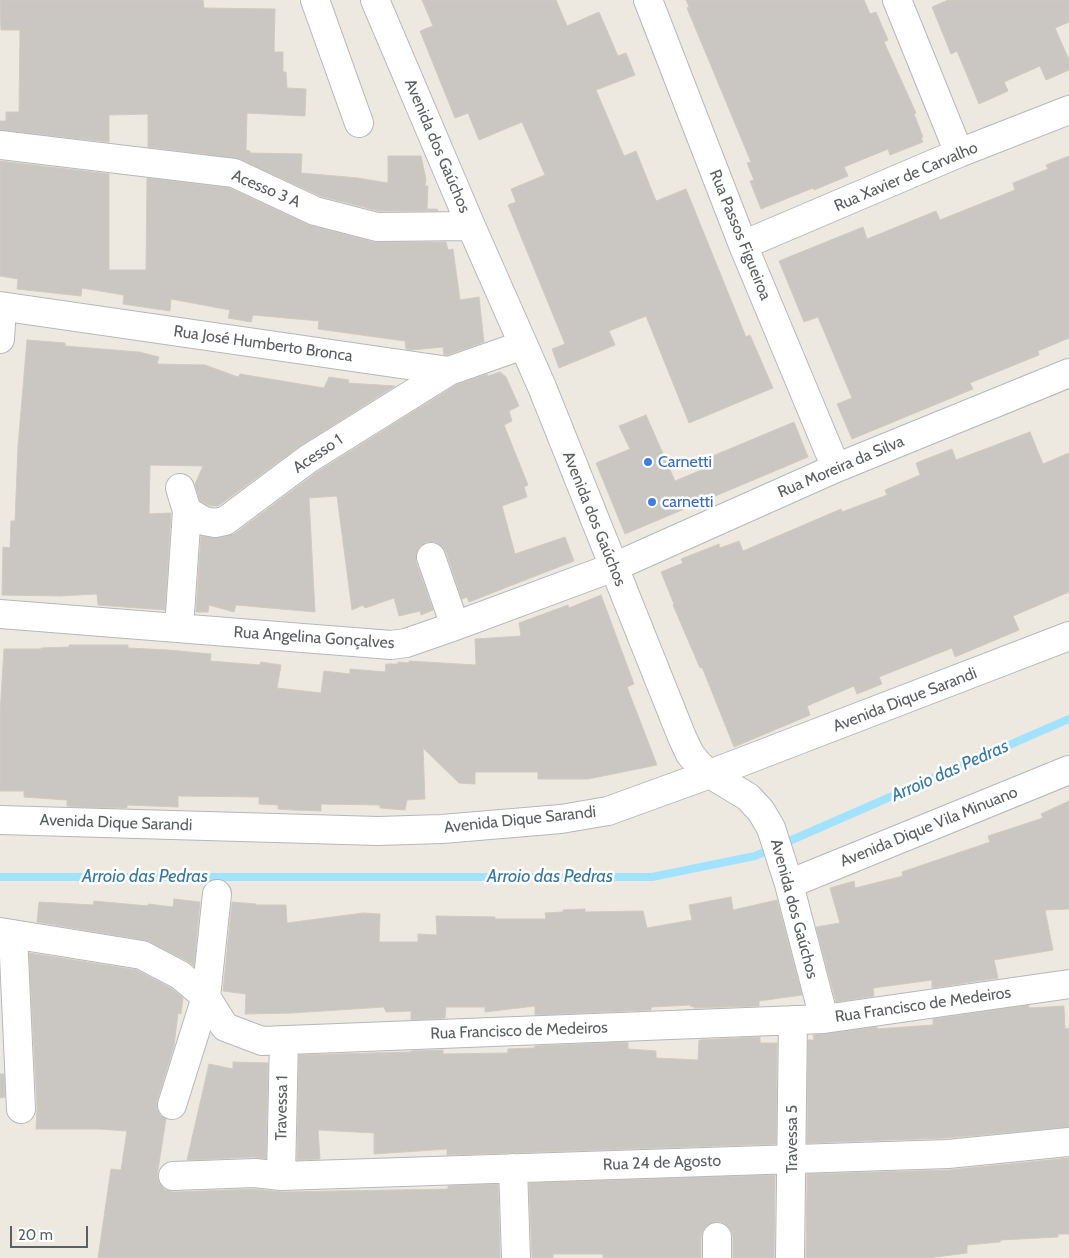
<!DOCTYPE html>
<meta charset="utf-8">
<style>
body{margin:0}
#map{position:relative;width:1069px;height:1258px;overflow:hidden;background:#ede9e1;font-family:Cabin,sans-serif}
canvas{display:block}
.scale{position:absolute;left:10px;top:1226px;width:78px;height:22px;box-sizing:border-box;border:2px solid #5a5f62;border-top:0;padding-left:6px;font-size:15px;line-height:18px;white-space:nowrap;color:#5a5f62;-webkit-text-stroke:4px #fff;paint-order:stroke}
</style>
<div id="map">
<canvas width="1069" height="1258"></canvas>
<div class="scale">20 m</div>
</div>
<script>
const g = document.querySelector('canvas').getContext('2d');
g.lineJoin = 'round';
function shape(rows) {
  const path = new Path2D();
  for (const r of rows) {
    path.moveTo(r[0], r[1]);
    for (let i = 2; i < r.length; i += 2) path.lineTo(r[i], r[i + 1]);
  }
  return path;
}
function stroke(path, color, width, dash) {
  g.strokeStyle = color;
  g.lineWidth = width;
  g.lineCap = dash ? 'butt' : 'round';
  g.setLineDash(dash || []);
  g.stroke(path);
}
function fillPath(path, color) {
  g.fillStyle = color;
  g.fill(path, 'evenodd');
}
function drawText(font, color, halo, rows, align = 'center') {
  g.font = font + ' Cabin,sans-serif';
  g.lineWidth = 5;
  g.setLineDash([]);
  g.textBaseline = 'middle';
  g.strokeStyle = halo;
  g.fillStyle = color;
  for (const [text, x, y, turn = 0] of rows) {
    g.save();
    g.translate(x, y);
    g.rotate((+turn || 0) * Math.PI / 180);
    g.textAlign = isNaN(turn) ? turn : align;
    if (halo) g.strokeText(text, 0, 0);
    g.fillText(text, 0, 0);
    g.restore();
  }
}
stroke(shape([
 [0,877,652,877,755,856,1069,719]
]), '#a0e2ff', 8);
const building = shape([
 [0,0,203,0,204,8,275,9,274,52,283,52,283,72,286,72,287,88,306,89,305,116,247,113,246,150,250,151,250,153,302,154,301,173,358,178,388,183,388,156,421,156,426,179,425,186,428,186,427,209,437,209,438,211,379,211,320,196,236,158,148,147,148,114,109,115,109,142,0,130,0,121,6,121,6,112,19,112,20,30,1,30,0,0],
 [422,0,556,0,567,26,599,12,618,56,626,53,635,75,596,90,624,156,636,151,656,201,686,189,746,337,750,335,773,388,689,423,646,316,609,331,615,345,559,368,552,349,565,344,508,205,516,202,511,189,545,175,522,122,479,140,468,113,455,118,420,31,433,26,422,0],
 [686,0,864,0,870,14,876,12,888,40,884,42,916,113,914,114,923,137,921,138,923,142,890,155,888,149,844,167,848,176,814,190,813,188,761,209,750,181,754,180,747,163,751,162,687,8,689,7,686,0],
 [948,0,1069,0,1069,22,1055,28,1069,60,1069,70,1046,80,1040,66,1004,82,1008,91,979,104,957,51,951,54,932,7,948,0],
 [1069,156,1069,338,1038,351,1039,355,970,383,973,389,852,439,837,404,852,398,818,317,804,322,779,261,863,227,867,239,936,211,940,220,1015,190,1013,183,1048,169,1046,165,1069,156],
 [0,161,109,174,109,270,146,270,147,178,230,188,309,225,373,242,446,242,448,250,453,249,460,300,479,297,484,342,447,355,444,355,443,347,411,350,406,349,405,341,318,329,319,321,253,315,251,322,228,318,230,310,171,299,170,311,123,304,124,295,82,288,81,296,17,289,18,279,0,276,0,161],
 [27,340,65,343,65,346,139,352,159,357,157,364,205,365,238,377,240,374,324,388,329,377,349,380,348,383,395,386,300,446,218,506,210,506,200,501,195,484,203,466,150,465,149,514,171,513,165,610,98,605,97,594,60,596,2,595,3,547,10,548,11,521,15,521,18,446,27,340],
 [500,372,506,377,519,406,509,411,512,421,504,425,528,485,524,487,527,497,502,506,515,554,565,537,574,561,469,602,467,597,462,599,446,552,442,546,434,542,426,542,419,547,416,555,416,562,433,610,421,615,420,611,399,616,394,598,365,608,363,605,352,610,337,496,309,498,315,612,236,605,234,612,209,605,208,612,196,612,201,536,218,538,234,534,317,472,456,385,487,374,488,376,500,372],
 [646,415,675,481,706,468,703,460,794,422,808,457,625,534,596,463,630,449,619,426,646,415],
 [1030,432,1043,464,1069,453,1069,592,1013,616,1019,630,955,657,952,648,879,677,882,684,857,694,854,686,807,706,810,715,734,747,702,667,700,668,673,605,674,604,661,572,683,563,681,559,719,544,720,548,739,541,743,551,841,509,842,512,887,495,885,490,920,475,916,463,952,449,956,460,1030,432],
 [601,595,634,684,627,687,657,765,588,779,538,779,538,772,475,772,475,784,459,783,423,748,425,799,407,800,405,810,380,808,380,805,321,804,321,811,293,810,278,809,278,805,259,804,259,797,178,796,178,807,127,805,127,808,80,807,67,806,67,800,24,797,24,791,0,791,0,714,4,649,41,649,41,648,69,647,69,645,128,645,128,648,168,650,211,654,210,661,260,665,261,662,281,665,277,688,321,693,324,671,350,674,350,669,385,672,386,664,398,664,398,662,409,663,409,661,476,665,475,639,521,636,519,623,568,605,569,608,601,595],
 [1069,801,1069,909,1045,910,1053,950,994,960,998,978,932,988,932,980,873,988,874,996,836,1002,816,927,840,923,830,888,854,881,855,888,903,876,902,872,990,842,988,836,1043,818,1041,814,1069,801],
 [731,897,733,910,777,900,802,995,759,1001,759,1006,694,1008,694,1006,691,1007,691,1005,651,1007,651,1010,535,1015,535,1006,485,1012,485,1007,446,1007,445,1018,411,1020,411,1011,386,1012,384,1007,292,1013,245,1014,246,994,223,991,232,902,256,904,256,905,286,905,287,923,363,913,380,914,379,942,418,942,418,934,437,935,436,916,495,917,495,919,546,919,545,913,563,912,563,910,585,909,585,912,643,911,647,928,692,920,689,905,731,897],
 [174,899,200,902,194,966,187,961,145,940,37,922,39,902,93,905,94,901,148,906,148,904,173,907,174,899],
 [29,953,137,970,171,988,183,998,181,1014,178,1013,174,1046,157,1101,157,1109,160,1115,166,1119,157,1176,160,1184,165,1190,174,1192,254,1189,282,1192,448,1189,448,1186,498,1184,500,1258,98,1258,111,1169,121,1170,127,1131,98,1129,36,1129,37,1108,29,953],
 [1029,1005,1029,1008,1064,1006,1065,1029,1069,1028,1069,1127,947,1138,807,1143,808,1040,814,1040,813,1035,877,1027,877,1029,933,1025,933,1019,1029,1005],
 [760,1037,760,1043,777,1043,776,1144,447,1155,447,1149,374,1154,374,1133,318,1130,320,1159,297,1160,299,1055,411,1052,411,1051,443,1050,443,1054,508,1053,508,1049,535,1048,535,1046,628,1042,628,1049,656,1051,656,1058,698,1060,699,1040,760,1037],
 [233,1062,268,1063,266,1159,254,1157,187,1160,209,1064,233,1069,233,1062],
 [0,1074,4,1074,5,1097,0,1098,0,1074],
 [1069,1158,1069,1234,1058,1234,1058,1237,1001,1240,1000,1242,967,1245,967,1253,928,1258,806,1258,807,1174,949,1170,1069,1158],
 [775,1175,774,1258,733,1258,733,1237,731,1230,724,1223,717,1221,709,1224,703,1230,701,1237,701,1258,603,1258,603,1254,553,1254,553,1258,532,1258,529,1183,775,1175]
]);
fillPath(building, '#cac6c1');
stroke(building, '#d1cac0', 1);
const minor = shape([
 [315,0,359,123],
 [375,0,471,226,542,387,682,737,690,754,700,766,710,774,748,797,761,811,771,828,789,884,824,1019],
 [648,0,743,245,836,468],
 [897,0,959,153],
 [0,145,234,173,315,211,377,227,471,226],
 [743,245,959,153,1069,110],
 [0,306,449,371,523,345],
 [0,339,2,307],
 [180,488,187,511],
 [431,557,455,626],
 [0,614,391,645,406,643,455,626,614,567,836,468,1069,373],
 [179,628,187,511,204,521,215,523,225,521,308,459,449,371],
 [0,820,378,831,442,829,561,819,608,811,710,774,1069,636],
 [789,884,1069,770],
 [0,932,142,955,180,975,206,997,225,1027,262,1041,824,1019,1069,984],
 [13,934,21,1109],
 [172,1105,206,997,217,894],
 [513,1168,516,1258],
 [173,1176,255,1173,281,1176,948,1154,1069,1142],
 [281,1176,284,1040],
 [717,1258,717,1237],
 [790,1258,793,1020]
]);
stroke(minor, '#b4b8bc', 30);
stroke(minor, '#fff', 28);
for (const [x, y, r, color] of [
 [648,462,5,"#3f7fe0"],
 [652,502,5,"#3f7fe0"]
]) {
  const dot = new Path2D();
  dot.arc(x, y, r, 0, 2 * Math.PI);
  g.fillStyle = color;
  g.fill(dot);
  stroke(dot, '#fff', 2);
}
drawText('16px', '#5a5f62', '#fff', [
 ["Avenida dos Gaúchos",437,146,67],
 ["Rua Xavier de Carvalho",906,177,-23],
 ["Acesso 3 A",266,189,23],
 ["Rua Passos Figueiroa",740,235,68],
 ["Rua José Humberto Bronca",263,344,8],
 ["Acesso 1",318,454,-34],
 ["Rua Moreira da Silva",841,467,-23],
 ["Avenida dos Gaúchos",594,519,68],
 ["Rua Angelina Gonçalves",314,638,4],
 ["Avenida Dique Sarandi",905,700,-21],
 ["Avenida Dique Sarandi",520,820,-6],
 ["Avenida Dique Sarandi",116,823,2],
 ["Avenida Dique Vila Minuano",929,827,-22],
 ["Avenida dos Gaúchos",794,909,75],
 ["Rua Francisco de Medeiros",923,1005,-8],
 ["Rua Francisco de Medeiros",519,1031,-2],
 ["Travessa 1",282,1108,-89],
 ["Travessa 5",792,1139,-90],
 ["Rua 24 de Agosto",662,1163,-2]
]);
drawText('16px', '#366cbe', '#fff', [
 ["Carnetti",658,462],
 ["carnetti",662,502]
], 'left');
drawText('italic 18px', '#38789f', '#fff', [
 ["Arroio das Pedras",950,771,-24],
 ["Arroio das Pedras",145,877],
 ["Arroio das Pedras",550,877]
]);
</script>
